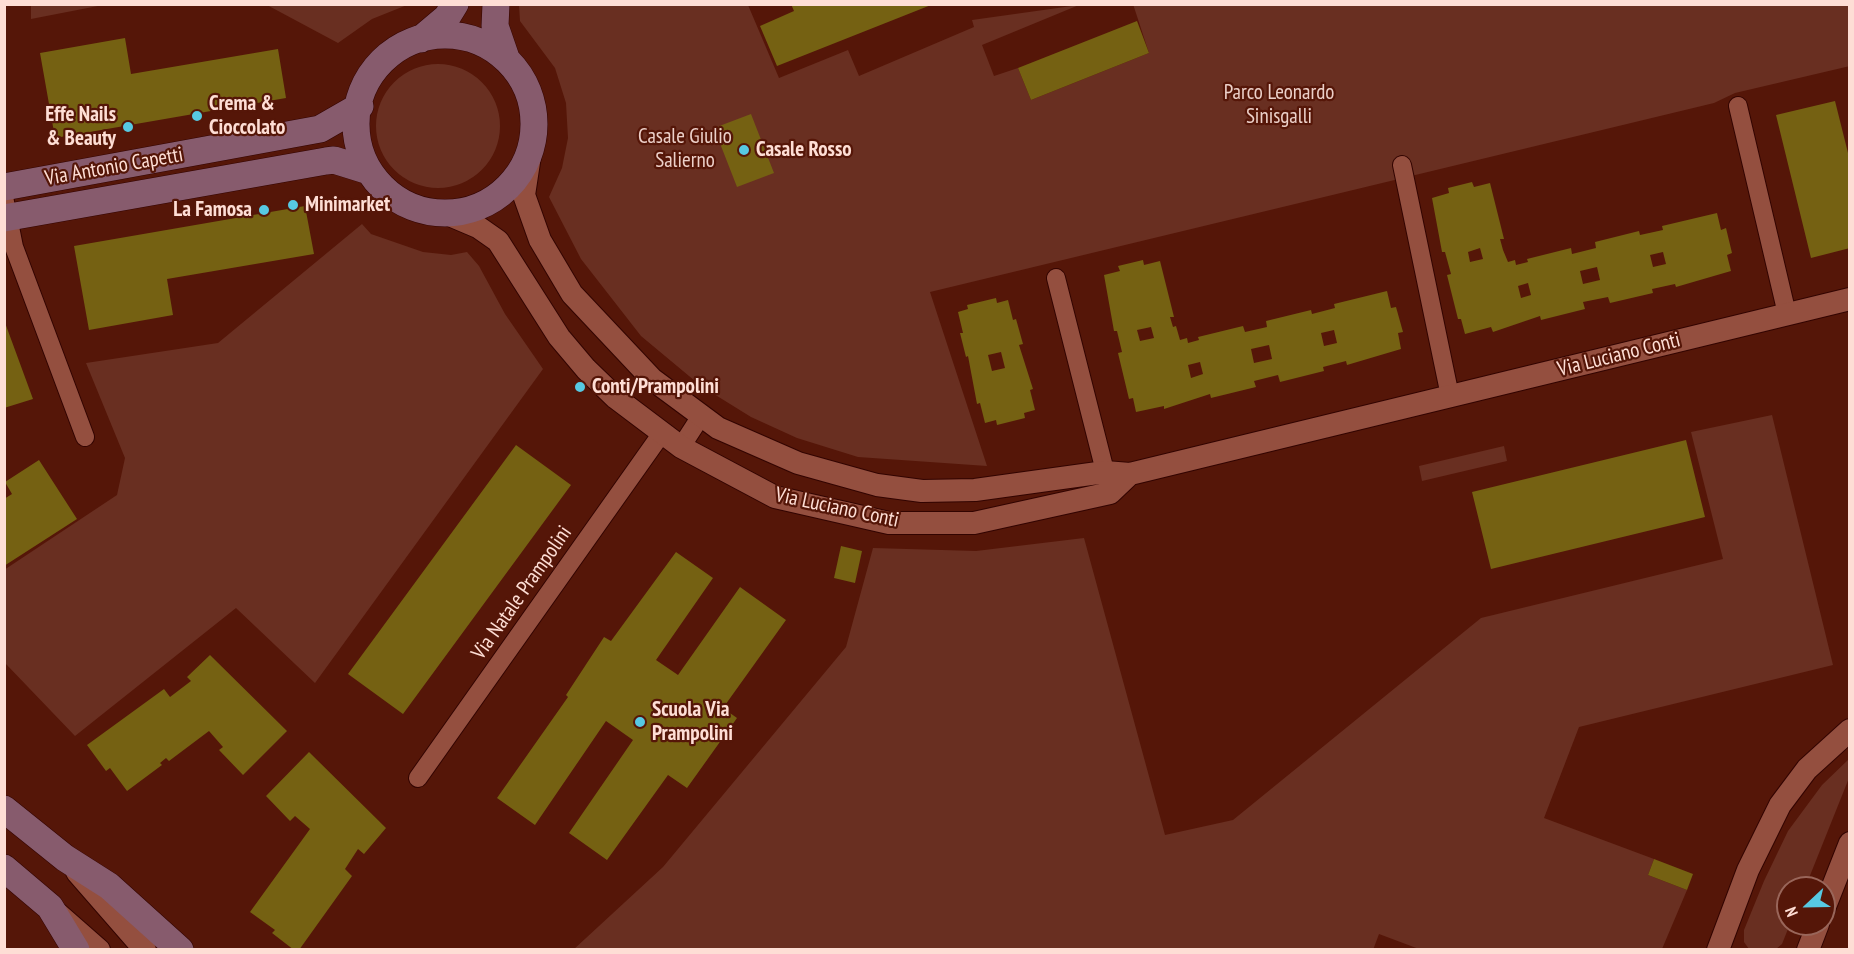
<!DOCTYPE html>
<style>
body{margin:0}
#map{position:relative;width:1854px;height:954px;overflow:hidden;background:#551608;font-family:"PT Sans Narrow",sans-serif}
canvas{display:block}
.frame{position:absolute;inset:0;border:6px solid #feded5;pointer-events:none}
.north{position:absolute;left:1776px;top:876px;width:60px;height:60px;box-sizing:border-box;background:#551608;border:2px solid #99665a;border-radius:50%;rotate:248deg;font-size:16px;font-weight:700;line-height:24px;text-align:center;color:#feded5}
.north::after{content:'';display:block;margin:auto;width:21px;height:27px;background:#57c9e2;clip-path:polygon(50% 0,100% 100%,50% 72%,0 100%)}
</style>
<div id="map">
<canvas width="1854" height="954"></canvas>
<div class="frame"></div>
<div class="north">N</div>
</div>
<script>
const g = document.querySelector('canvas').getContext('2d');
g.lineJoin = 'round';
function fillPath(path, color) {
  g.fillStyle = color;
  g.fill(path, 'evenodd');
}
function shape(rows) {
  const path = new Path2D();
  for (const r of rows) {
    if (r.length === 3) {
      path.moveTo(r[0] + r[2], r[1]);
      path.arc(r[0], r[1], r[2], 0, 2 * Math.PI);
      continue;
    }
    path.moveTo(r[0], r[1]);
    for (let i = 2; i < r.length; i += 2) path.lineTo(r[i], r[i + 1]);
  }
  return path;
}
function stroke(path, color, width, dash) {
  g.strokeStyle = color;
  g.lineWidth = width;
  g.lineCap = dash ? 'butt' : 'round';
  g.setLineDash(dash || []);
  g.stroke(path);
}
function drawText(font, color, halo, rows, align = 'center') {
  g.font = font + ' "PT Sans Narrow",sans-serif';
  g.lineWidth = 4.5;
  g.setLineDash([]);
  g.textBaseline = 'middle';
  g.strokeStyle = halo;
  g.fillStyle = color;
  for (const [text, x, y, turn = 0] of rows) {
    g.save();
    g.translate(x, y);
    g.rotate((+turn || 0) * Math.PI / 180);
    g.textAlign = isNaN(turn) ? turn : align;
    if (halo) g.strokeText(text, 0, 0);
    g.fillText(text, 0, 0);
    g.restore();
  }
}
fillPath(shape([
 [31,4,103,4,103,5,31,19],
 [1133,4,1849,5,1850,66,1735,93,1714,103,930,292,987,466,858,457,797,438,751,417,701,386,641,336,581,259,549,197,562,168,568,138,566,103,555,68,520,21,519,5,748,5,779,78,848,50,859,76,974,27,972,20,1079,5,982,45,994,76,1018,68,1031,100,1149,53],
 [267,5,407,5,372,19,338,43],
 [438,126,62],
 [362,224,371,234,423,252,451,255,467,252,479,266,505,314,543,369,315,683,236,608,75,736,5,663,4,570,117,495,125,458,86,363,218,343],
 [1772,415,1833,665,1579,727,1544,818,1654,859,1648,875,1687,890,1662,949,1419,949,1379,934,1373,950,573,950,663,867,846,647,873,548,976,551,1084,538,1165,835,1233,820,1481,618,1723,559,1691,432],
 [1504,446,1507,461,1422,481,1419,466],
 [1849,759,1849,778,1805,888,1788,888,1788,924,1790,924,1782,944,1776,949,1749,949,1744,942,1744,930,1764,881,1788,831,1822,785]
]), '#692f21');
fillPath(shape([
 [791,4,931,4,931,5,777,66,760,26,794,11],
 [1137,21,1149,53,1031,100,1018,68],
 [125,38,131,74,278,49,286,98,55,138,40,53],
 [1835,101,1850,161,1850,248,1811,258,1776,115],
 [751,114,774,173,737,187,714,128],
 [1472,182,1474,187,1490,183,1504,239,1500,239,1503,250,1508,262,1515,260,1516,265,1528,262,1527,259,1571,248,1572,254,1596,248,1595,242,1639,231,1640,235,1663,230,1662,226,1717,213,1721,230,1726,228,1732,253,1727,255,1731,271,1676,287,1675,284,1652,289,1653,293,1610,303,1608,297,1583,302,1585,309,1541,320,1540,316,1493,332,1491,327,1465,334,1461,319,1458,319,1447,275,1451,274,1445,252,1442,252,1432,198,1449,193,1448,188],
 [1480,248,1483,259,1470,262,1468,252],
 [1663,252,1666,264,1653,267,1650,255],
 [1597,267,1600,280,1583,284,1580,271],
 [1528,283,1531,295,1521,298,1518,286],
 [305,206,314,254,167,279,173,315,89,330,74,246],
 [1143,260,1144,265,1160,261,1174,317,1170,317,1173,327,1176,326,1180,340,1187,338,1188,343,1199,340,1198,337,1243,326,1245,332,1267,327,1266,321,1311,310,1312,314,1335,308,1334,304,1387,291,1391,308,1396,307,1403,332,1398,333,1401,349,1347,365,1346,361,1323,367,1324,371,1280,382,1278,375,1254,381,1256,387,1211,398,1210,394,1164,409,1164,406,1136,412,1133,398,1129,399,1118,353,1122,352,1117,331,1114,331,1104,275,1120,271,1118,266],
 [1151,327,1154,338,1140,341,1137,330],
 [1334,330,1337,343,1324,346,1321,333],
 [1269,345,1272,359,1254,363,1251,349],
 [1200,362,1203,374,1191,378,1188,365],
 [996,298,997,303,1008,300,1013,320,1016,319,1023,344,1019,345,1033,389,1030,390,1035,410,1024,413,1025,418,997,425,996,420,985,423,980,403,977,404,968,356,966,357,960,333,963,333,958,312,968,309,967,305],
 [1001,352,1005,368,992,371,988,355],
 [4,320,33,399,4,408],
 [1686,440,1705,517,1491,569,1472,492],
 [516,445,571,485,403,714,348,674],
 [39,460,77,519,4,566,4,499,12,494,5,482],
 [841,546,862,551,855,583,834,578],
 [676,552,713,578,656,660,678,675,740,587,786,620,723,708,737,718,687,788,668,775,607,860,569,833,633,740,606,721,535,825,497,798,568,697,566,695,604,637,611,641],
 [210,655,287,731,243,775,219,750,223,747,209,731,169,761,166,758,160,763,162,765,127,791,110,768,106,771,87,745,164,689,170,697,191,681,187,677],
 [309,752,386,828,364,854,358,849,345,869,352,876,299,950,294,950,272,933,275,930,250,912,310,829,295,816,290,821,266,796],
 [1654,859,1693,874,1687,890,1648,875]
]), '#756112');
const minor = shape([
 [1738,106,1787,314],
 [1402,165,1450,396],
 [4,197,14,247,85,437],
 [1056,278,1108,483],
 [681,447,701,416],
 [418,778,662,433]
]);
const tertiary = shape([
 [531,149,524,195,540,240,572,294,652,379,718,428,798,463,877,485,922,491,975,490,1105,472,1130,474,1850,299],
 [445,213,478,227,498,241,559,337,586,369,616,398,681,447,775,497,889,523,974,523,1110,493,1130,474],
 [77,872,145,950],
 [1824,909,1850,843],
 [58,914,99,950],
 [1718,950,1748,870,1780,805,1807,769,1850,730],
 [1808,950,1818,924]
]);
const secondary = shape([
 [496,4,495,26,506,58],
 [445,124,89],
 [421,39,447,17,455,4],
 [4,187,320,129,360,106],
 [4,218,326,161,334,160,366,170],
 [4,809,65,858,109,886,180,950],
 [4,868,50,907,76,950]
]);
stroke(minor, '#320400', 20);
stroke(tertiary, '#320400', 24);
stroke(secondary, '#320400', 28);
stroke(minor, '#944f3f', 18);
stroke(tertiary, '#944f3f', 22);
stroke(secondary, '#875b6d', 27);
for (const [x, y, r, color] of [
 [197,116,6,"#57c9e2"],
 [128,127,6,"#57c9e2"],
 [744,150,6,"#57c9e2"],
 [293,205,6,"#57c9e2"],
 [264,210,6,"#57c9e2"],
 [580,387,6,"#57c9e2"],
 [640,722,6,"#57c9e2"]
]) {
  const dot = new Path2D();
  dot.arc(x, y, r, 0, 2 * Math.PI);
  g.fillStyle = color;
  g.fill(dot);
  stroke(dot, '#551608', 2);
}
drawText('21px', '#ecd0c9', '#551608', [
 ["Parco Leonardo",1279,93],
 ["Sinisgalli",1279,117],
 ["Casale Giulio",685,137],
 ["Salierno",685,161]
]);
drawText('bold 21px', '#feded5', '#551608', [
 ["Crema &",209,104],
 ["Cioccolato",209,128],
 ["Effe Nails",116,115,"right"],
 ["& Beauty",116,139,"right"],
 ["Casale Rosso",756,150],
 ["Minimarket",305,205],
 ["La Famosa",252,210,"right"],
 ["Conti/Prampolini",592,387],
 ["Scuola Via",652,710],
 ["Prampolini",652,734]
], 'left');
drawText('21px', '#feded5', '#551608', [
 ["Via Antonio Capetti",114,167,-10],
 ["Via Luciano Conti",1619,355,-14],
 ["Via Luciano Conti",837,508,12],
 ["Via Natale Prampolini",522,593,-55]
]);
</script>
